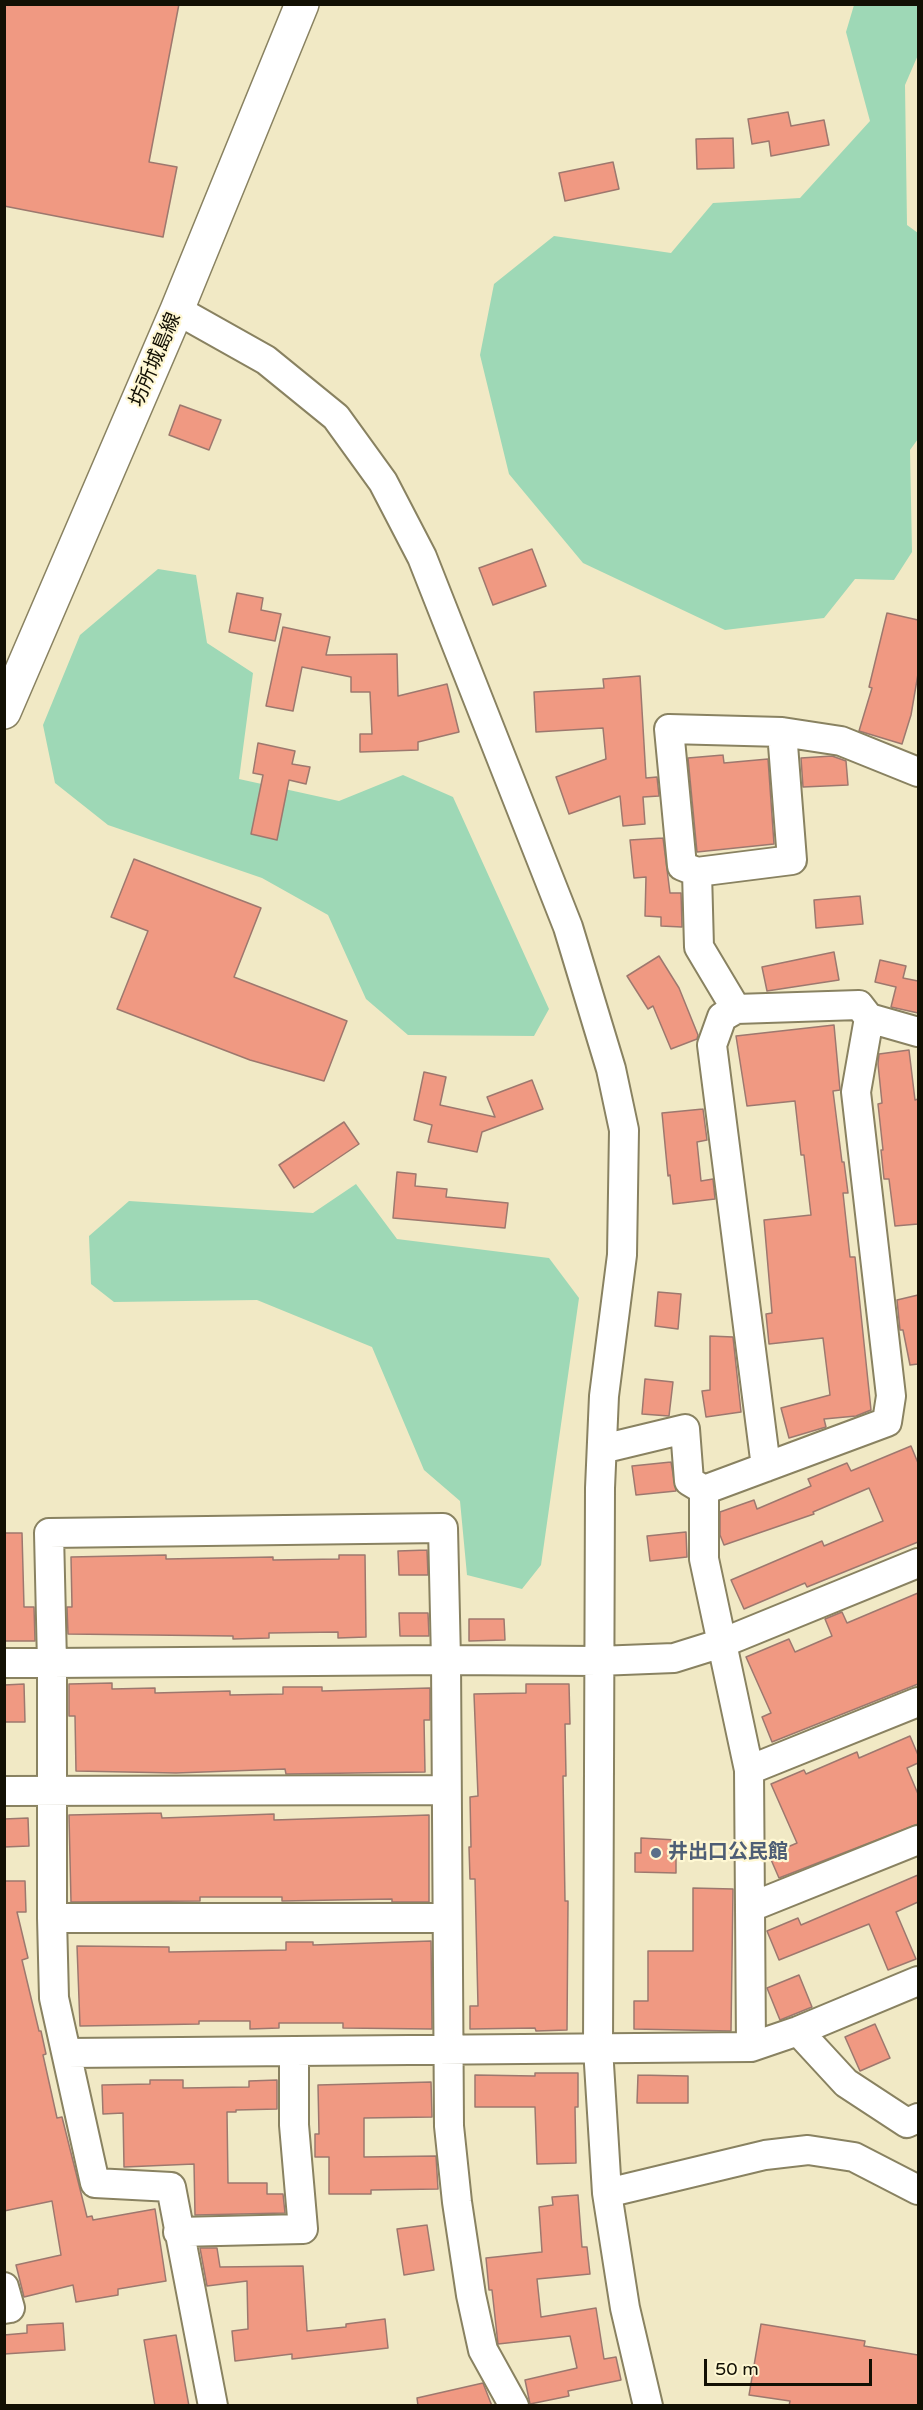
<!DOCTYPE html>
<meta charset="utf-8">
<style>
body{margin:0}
#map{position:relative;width:923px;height:2410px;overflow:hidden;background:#f1e9c5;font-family:"Varela Round",sans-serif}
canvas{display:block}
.frame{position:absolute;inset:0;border:6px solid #121004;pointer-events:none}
.scale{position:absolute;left:704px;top:2359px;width:168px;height:27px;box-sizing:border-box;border:3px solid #121004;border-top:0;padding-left:8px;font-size:18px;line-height:21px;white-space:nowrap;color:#121004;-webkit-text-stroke:4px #fef7d2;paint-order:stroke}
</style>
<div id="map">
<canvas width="923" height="2410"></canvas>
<div class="frame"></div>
<div class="scale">50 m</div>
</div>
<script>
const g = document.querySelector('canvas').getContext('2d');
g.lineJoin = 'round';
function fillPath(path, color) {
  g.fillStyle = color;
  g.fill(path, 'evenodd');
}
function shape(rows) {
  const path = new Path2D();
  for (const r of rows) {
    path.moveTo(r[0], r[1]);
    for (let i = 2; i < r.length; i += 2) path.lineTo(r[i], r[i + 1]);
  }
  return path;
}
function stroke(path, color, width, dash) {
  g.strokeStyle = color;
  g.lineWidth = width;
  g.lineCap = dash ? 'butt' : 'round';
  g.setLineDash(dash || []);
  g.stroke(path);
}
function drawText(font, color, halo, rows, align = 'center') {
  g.font = font + ' "Varela Round","Noto Sans JP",sans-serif';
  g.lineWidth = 4.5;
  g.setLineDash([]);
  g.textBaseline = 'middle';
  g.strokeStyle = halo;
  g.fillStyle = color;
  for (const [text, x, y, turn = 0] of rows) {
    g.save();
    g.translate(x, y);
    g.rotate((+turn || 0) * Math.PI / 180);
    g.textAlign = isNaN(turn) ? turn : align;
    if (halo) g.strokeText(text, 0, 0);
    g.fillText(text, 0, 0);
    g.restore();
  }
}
fillPath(shape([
 [854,5,918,5,918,55,905,85,907,225,918,233,918,439,910,450,912,552,894,580,855,579,824,618,725,630,583,563,509,474,480,355,494,284,554,236,671,253,713,203,800,198,870,121,846,32],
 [158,569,196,575,207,643,253,673,239,779,339,801,403,775,453,797,549,1009,534,1036,408,1035,366,999,328,915,262,878,108,825,55,783,43,725,80,635],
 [356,1184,397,1239,549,1258,579,1298,541,1565,522,1589,467,1575,460,1501,424,1470,372,1347,257,1300,114,1302,91,1284,89,1236,129,1201,313,1213]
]), '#9ed8b6');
const building = shape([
 [4,4,179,4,149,162,177,167,163,237,4,206,4,4],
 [788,112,791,126,824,120,829,145,771,156,769,141,752,144,748,119,788,112],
 [733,138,734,168,697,169,696,139,733,138],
 [613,162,619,189,565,201,559,173,613,162],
 [180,405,221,420,209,450,169,435,180,405],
 [532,549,546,586,493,605,479,568,532,549],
 [237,593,263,598,261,610,281,614,275,641,229,632,237,593],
 [887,613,918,620,918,674,911,715,902,744,859,731,872,688,869,687,887,613],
 [283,627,330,637,326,655,397,654,398,696,447,684,459,732,418,742,418,750,360,752,360,734,372,734,370,692,351,692,351,677,302,667,293,711,266,706,283,627],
 [640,676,646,778,657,777,659,796,643,797,645,824,623,826,620,796,569,814,556,777,606,759,603,728,536,732,534,692,604,688,603,679,640,676],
 [258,743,295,751,292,764,310,767,306,784,289,780,277,840,251,834,263,775,253,773,258,743],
 [723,755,724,763,768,759,774,844,697,852,688,758,723,755],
 [832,756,846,761,848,785,803,787,801,758,832,756],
 [663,838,670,893,681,893,682,927,661,926,661,917,645,916,646,877,634,878,630,840,663,838],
 [134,859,261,908,234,977,347,1021,324,1081,250,1060,117,1009,148,931,111,917,134,859],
 [860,896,863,924,816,928,814,900,860,896],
 [834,952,839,980,767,991,762,967,834,952],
 [659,956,679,988,698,1035,697,1039,671,1049,653,1006,648,1009,627,976,659,956],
 [880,960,906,966,903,978,918,981,918,1013,891,1007,896,987,875,982,880,960],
 [834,1025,840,1090,833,1091,842,1162,844,1162,848,1193,843,1193,850,1257,855,1257,871,1410,856,1416,824,1419,826,1427,789,1438,781,1408,830,1395,823,1338,769,1344,766,1314,772,1313,764,1220,811,1215,804,1155,801,1155,795,1101,747,1106,736,1036,834,1025],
 [909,1050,915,1100,918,1099,918,1224,895,1226,889,1179,884,1179,881,1150,883,1150,878,1104,882,1103,878,1064,879,1054,909,1050],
 [424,1072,446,1077,440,1105,495,1117,487,1097,532,1080,543,1109,482,1132,477,1152,428,1142,432,1125,414,1120,424,1072],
 [703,1109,707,1140,697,1142,701,1181,713,1179,715,1199,673,1204,670,1175,668,1176,662,1113,703,1109],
 [344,1122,359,1144,294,1188,279,1165,344,1122],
 [397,1172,416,1174,415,1186,447,1189,446,1197,508,1203,505,1228,393,1218,397,1172],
 [658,1292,681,1294,678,1329,655,1326,658,1292],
 [918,1295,918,1364,910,1365,903,1330,900,1330,897,1300,918,1295],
 [710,1336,733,1337,741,1412,706,1417,702,1391,710,1390,710,1336],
 [645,1379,673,1382,669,1416,642,1414,645,1379],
 [911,1446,918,1463,918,1542,807,1587,805,1583,744,1609,731,1580,822,1541,824,1546,883,1521,869,1488,813,1512,814,1514,724,1545,720,1535,720,1512,754,1500,757,1509,811,1486,808,1479,847,1463,851,1471,911,1446],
 [671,1462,676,1491,636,1495,632,1466,671,1462],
 [686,1532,687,1557,650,1561,647,1536,686,1532],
 [4,1533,22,1533,24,1607,34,1607,35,1641,4,1641,4,1533],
 [427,1550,428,1575,399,1575,398,1551,427,1550],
 [166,1555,166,1559,273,1557,273,1560,339,1559,339,1555,365,1555,366,1637,338,1638,338,1632,269,1633,269,1638,233,1639,233,1636,68,1634,67,1607,72,1607,71,1557,166,1555],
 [918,1593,918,1684,772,1742,762,1717,771,1713,746,1657,789,1639,795,1652,832,1636,825,1619,842,1612,847,1623,918,1593],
 [399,1613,428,1613,429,1636,400,1636,399,1613],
 [469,1619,504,1619,505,1640,469,1641,469,1619],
 [112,1683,112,1689,155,1688,155,1693,230,1691,230,1695,283,1694,283,1687,322,1687,322,1691,430,1688,430,1720,424,1720,425,1772,286,1774,285,1769,176,1773,76,1771,75,1716,69,1716,69,1684,112,1683],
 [24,1684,25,1722,4,1722,4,1685,24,1684],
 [526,1684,569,1684,570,1724,565,1724,566,1776,563,1776,565,1901,568,1901,567,2030,536,2031,535,2028,470,2029,470,2006,478,2006,475,1879,470,1879,469,1847,471,1847,470,1797,478,1796,474,1694,526,1693,526,1684],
 [910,1736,918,1755,918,1763,907,1768,918,1794,918,1824,779,1878,769,1855,797,1843,771,1784,804,1770,806,1774,857,1752,859,1758,910,1736],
 [161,1813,162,1818,274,1814,274,1820,429,1815,429,1902,392,1902,392,1899,282,1901,282,1897,200,1897,200,1901,71,1902,69,1815,161,1813],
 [28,1818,29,1846,4,1847,4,1819,28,1818],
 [641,1838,676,1840,676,1873,635,1872,635,1853,641,1853,641,1838],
 [918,1875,918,1902,896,1912,916,1959,888,1970,869,1924,779,1960,767,1931,798,1918,801,1925,918,1875],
 [4,1881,25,1881,26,1912,17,1912,28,1958,22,1960,39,2031,41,2031,46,2054,43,2055,57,2118,62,2117,87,2217,92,2216,93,2220,155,2209,166,2281,118,2289,118,2295,76,2302,73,2285,24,2297,16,2265,61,2255,52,2201,4,2211,4,1881],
 [693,1888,733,1889,731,2031,634,2029,634,2001,648,2001,648,1951,693,1951,693,1888],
 [431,1941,432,2029,343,2028,343,2023,279,2023,279,2028,250,2029,250,2021,199,2021,199,2024,80,2026,77,1946,169,1947,169,1952,286,1950,286,1942,313,1942,313,1945,431,1941],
 [799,1975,812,2007,780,2020,767,1988,799,1975],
 [875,2024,890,2058,860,2071,845,2037,875,2024],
 [535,2073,578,2073,578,2107,575,2107,576,2163,537,2164,535,2107,475,2107,475,2075,535,2076,535,2073],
 [638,2075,688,2076,688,2103,637,2103,638,2075],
 [150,2080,183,2080,183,2088,249,2087,249,2081,277,2080,277,2109,236,2110,236,2112,227,2112,228,2183,267,2183,267,2194,283,2194,285,2213,195,2215,194,2164,124,2167,123,2113,103,2114,102,2085,150,2084,150,2080],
 [431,2082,432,2117,364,2118,364,2157,436,2156,438,2189,371,2190,371,2194,329,2194,329,2157,315,2157,315,2134,319,2134,318,2085,431,2082],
 [578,2195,582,2247,587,2247,590,2274,537,2279,541,2317,596,2308,604,2359,616,2357,621,2380,568,2391,569,2396,530,2404,525,2380,577,2368,570,2336,498,2344,492,2290,489,2290,486,2258,542,2252,539,2207,553,2205,552,2197,578,2195],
 [427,2225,434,2270,404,2275,397,2229,427,2225],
 [200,2248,217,2248,220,2267,303,2266,307,2331,346,2327,346,2324,385,2319,388,2348,292,2359,292,2354,235,2361,232,2331,248,2329,247,2281,207,2286,200,2248],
 [63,2323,65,2350,4,2354,4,2335,27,2333,27,2325,63,2323],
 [761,2324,865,2341,864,2346,918,2355,918,2406,789,2406,790,2401,749,2395,761,2324],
 [176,2335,189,2406,155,2406,144,2340,176,2335],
 [483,2383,492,2406,418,2406,417,2398,483,2383]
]);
fillPath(building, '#f09982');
stroke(building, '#9d786e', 1.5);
const minor = shape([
 [177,310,266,360,336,417,383,482,422,557,568,927,611,1069,624,1130,622,1255,604,1396,600,1488,598,2048,607,2193,625,2308,648,2406],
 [697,872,792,860,782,732],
 [736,1009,699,947,697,872,682,866,669,729,782,732,841,741,918,772],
 [602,1449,685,1429,689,1481,704,1490,887,1422,891,1396,856,1092,869,1018],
 [766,1467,712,1045,722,1017,736,1009,859,1005,869,1018,918,1032],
 [704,1490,704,1559,749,1770,751,2047],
 [4,1663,52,1663,49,1533,443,1528,446,1660,449,2126,457,2202,471,2295,483,2350,514,2406],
 [749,1770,918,1702],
 [4,1791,446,1790],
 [751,1907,918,1840],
 [52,1918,447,1918],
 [798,2031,846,2083,907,2123,918,2118],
 [67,2053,751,2047,798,2031,918,1981],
 [607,2193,765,2155,808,2150,854,2157,918,2190],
 [178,2232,303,2229,294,2125,294,2051],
 [4,2287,10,2308,4,2309],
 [213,2406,171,2187,95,2183,54,1998,52,1918,52,1663,446,1660,598,1661,674,1658,722,1643,918,1563]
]);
const major = shape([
 [4,712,177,310,302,4]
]);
stroke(minor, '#898261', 32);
stroke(major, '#898261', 36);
stroke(minor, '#fff', 28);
stroke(major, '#fff', 33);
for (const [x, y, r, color] of [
 [656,1853,6,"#5c6f8a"]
]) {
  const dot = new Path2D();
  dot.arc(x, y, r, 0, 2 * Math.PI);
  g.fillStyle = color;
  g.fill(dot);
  stroke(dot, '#fef7d2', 2);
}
drawText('20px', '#121004', '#fef7d2', [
 ["坊所城島線",156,360,-67]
]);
drawText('bold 20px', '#4e5e75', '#fef7d2', [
 ["井出口公民館",668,1853]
], 'left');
</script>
